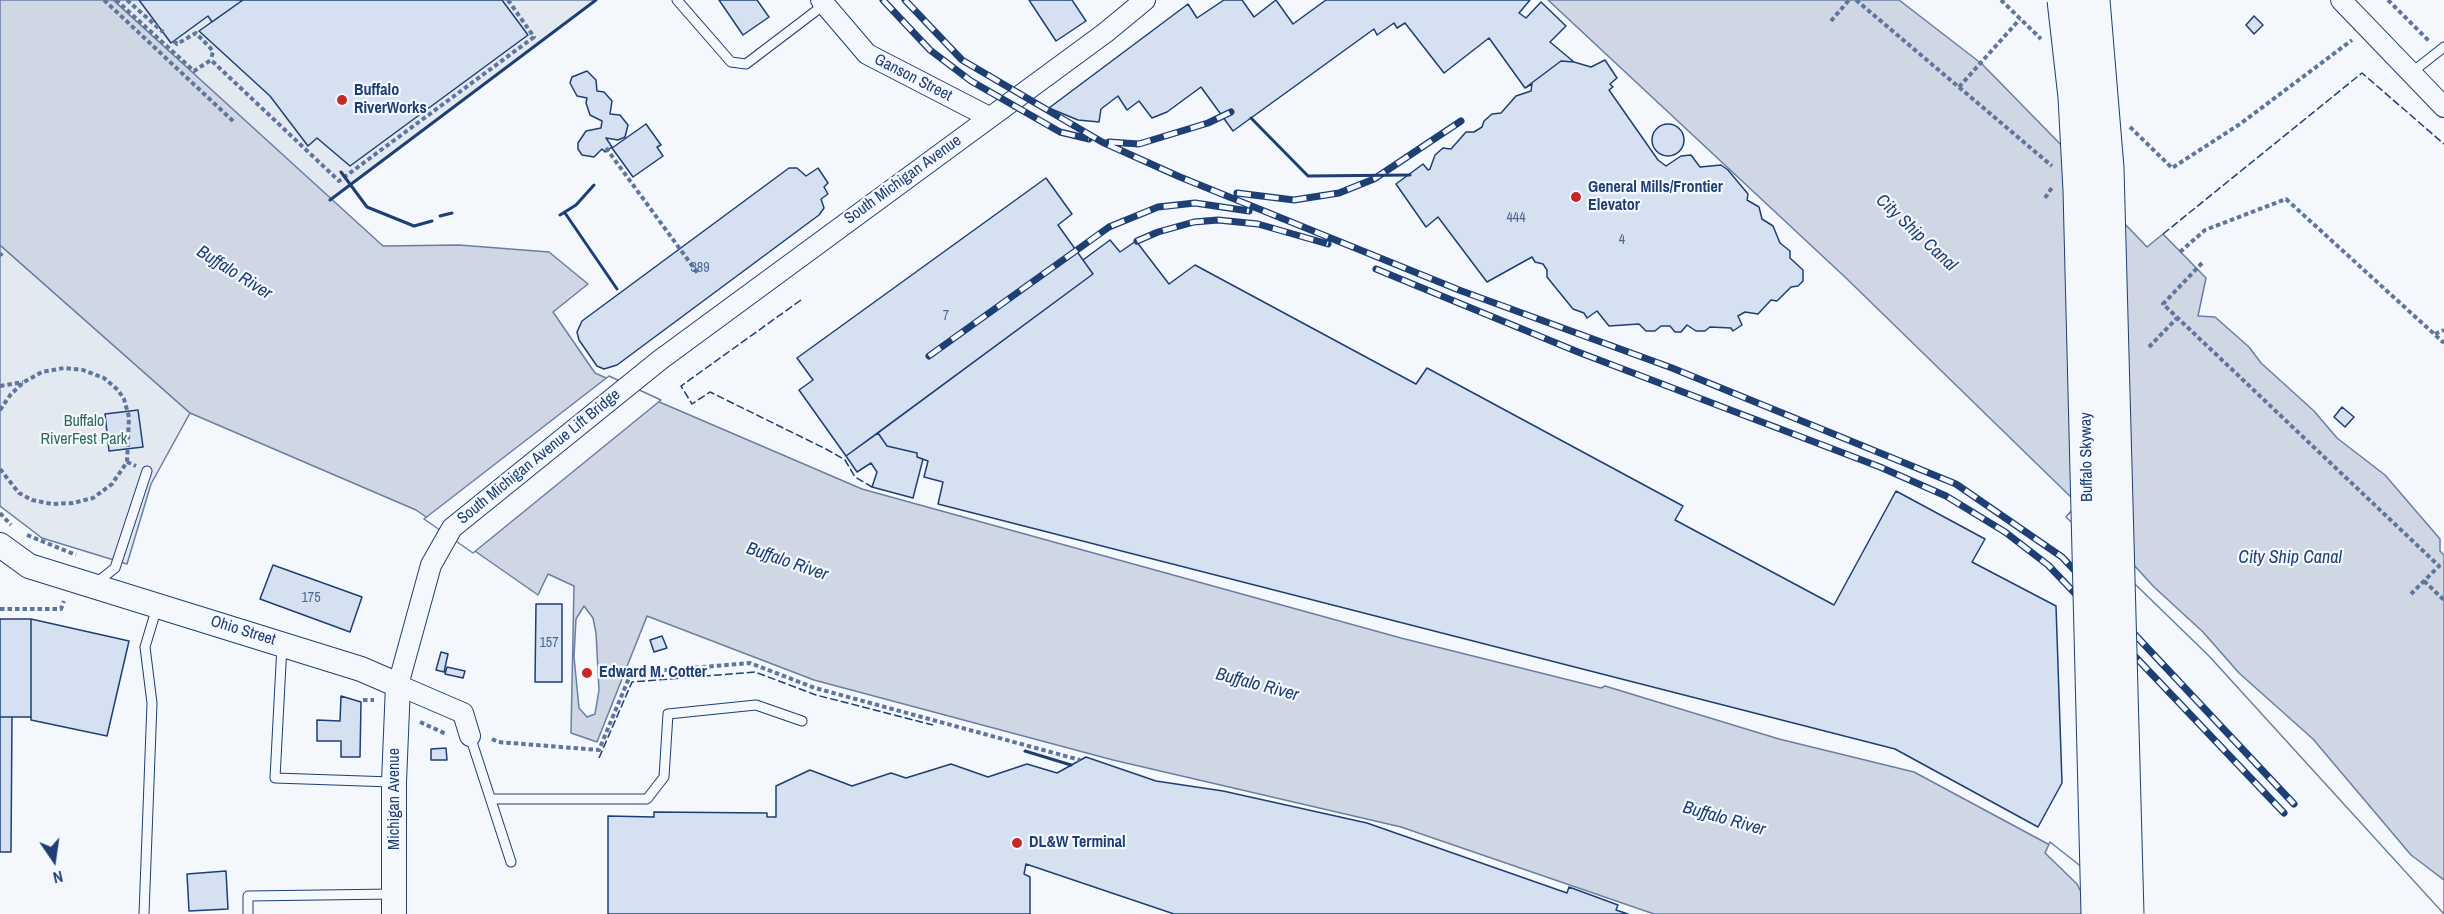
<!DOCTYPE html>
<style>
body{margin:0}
#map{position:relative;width:2444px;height:914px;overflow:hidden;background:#f4f7fb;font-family:"Archivo Narrow",sans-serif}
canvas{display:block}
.north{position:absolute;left:24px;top:830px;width:60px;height:60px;-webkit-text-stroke:4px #f4f7fb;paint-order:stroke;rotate:167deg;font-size:16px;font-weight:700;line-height:24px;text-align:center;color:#1d3f73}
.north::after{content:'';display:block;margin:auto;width:21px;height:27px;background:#1d3f73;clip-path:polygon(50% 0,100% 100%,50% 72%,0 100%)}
</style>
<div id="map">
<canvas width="2444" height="914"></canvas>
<div class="north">N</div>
</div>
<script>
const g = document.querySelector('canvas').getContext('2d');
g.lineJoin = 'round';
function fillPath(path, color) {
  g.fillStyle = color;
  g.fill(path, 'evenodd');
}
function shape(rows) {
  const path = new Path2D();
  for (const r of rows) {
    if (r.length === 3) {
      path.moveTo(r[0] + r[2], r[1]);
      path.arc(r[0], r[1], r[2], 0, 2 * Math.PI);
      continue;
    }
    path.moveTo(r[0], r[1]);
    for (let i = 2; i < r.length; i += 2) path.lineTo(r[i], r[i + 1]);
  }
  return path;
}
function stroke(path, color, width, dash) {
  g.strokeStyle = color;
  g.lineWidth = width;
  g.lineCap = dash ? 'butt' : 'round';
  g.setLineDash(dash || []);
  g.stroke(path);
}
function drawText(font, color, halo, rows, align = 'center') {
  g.font = font + ' "Archivo Narrow",sans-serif';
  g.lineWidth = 4.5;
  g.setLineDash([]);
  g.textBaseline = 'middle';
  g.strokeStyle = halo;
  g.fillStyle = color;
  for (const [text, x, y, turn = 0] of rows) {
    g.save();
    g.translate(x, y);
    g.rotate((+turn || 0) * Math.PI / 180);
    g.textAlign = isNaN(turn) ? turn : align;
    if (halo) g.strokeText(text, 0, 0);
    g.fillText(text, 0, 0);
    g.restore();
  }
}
const green = shape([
 [113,0,596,0,330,200,113,0],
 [0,245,190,413,151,484,127,564,42,538,0,506,0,245]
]);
fillPath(green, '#e3e9f0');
stroke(green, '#687fa3', 1.5);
const water = shape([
 [0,0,113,0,383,246,459,245,549,252,588,284,553,312,595,373,664,404,862,489,1401,638,1601,688,1605,686,1779,739,1914,772,2048,844,2137,914,1654,914,1401,827,1113,760,814,680,647,616,597,742,571,733,574,586,548,574,538,595,416,510,190,413,0,245,0,0],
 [584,606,593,618,596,633,599,690,595,714,587,717,579,708,574,657,576,619,584,606],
 [1548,0,1899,0,1982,64,2066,150,2100,198,2147,247,2163,234,2206,278,2198,316,2215,317,2249,347,2261,363,2314,411,2337,438,2385,475,2440,539,2440,551,2444,555,2444,911,2211,654,2068,515,2077,503,1846,278,1548,0]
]);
fillPath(water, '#cfd7e4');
stroke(water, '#687fa3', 1.5);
const pier = shape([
 [609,376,661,400,473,553,424,519,609,376],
 [2078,504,2154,587,2203,632,2239,673,2313,739,2411,855,2444,880,2444,914,2209,656,2066,517,2078,504],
 [2050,842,2139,912,2082,894,2077,884,2045,853,2050,842]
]);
fillPath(pier, '#f4f7fb');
stroke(pier, '#687fa3', 1.5);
const building = shape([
 [139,0,243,0,212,22,208,16,171,43,139,0],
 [243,0,502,0,528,35,350,166,317,138,308,146,270,96,199,31,243,0],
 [719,0,757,0,769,17,743,35,719,0],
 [1029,0,1072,0,1086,21,1056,41,1029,0],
 [1224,0,1242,0,1254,17,1276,0,1293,24,1326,0,1530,0,1519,13,1526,18,1541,2,1566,26,1550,42,1574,62,1561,61,1525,88,1489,38,1444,73,1405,23,1397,28,1394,23,1377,35,1374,29,1233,131,1201,87,1167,112,1152,118,1139,101,1127,110,1118,96,1101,109,1099,122,1078,120,1049,108,1188,4,1197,18,1224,0],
 [2254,16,2263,25,2254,34,2246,25,2254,16],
 [1605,60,1617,78,1610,84,1613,87,1609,90,1658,160,1666,166,1681,156,1691,155,1700,167,1721,165,1728,170,1748,194,1747,200,1759,207,1762,219,1773,226,1780,243,1790,251,1790,258,1803,270,1803,281,1798,286,1791,287,1777,301,1771,300,1758,314,1745,312,1738,316,1742,325,1733,331,1731,328,1710,327,1705,331,1696,331,1687,325,1681,332,1675,332,1670,326,1661,326,1655,331,1646,331,1639,324,1609,326,1597,311,1587,318,1584,313,1573,309,1547,277,1547,270,1543,264,1535,262,1532,257,1487,282,1438,217,1426,227,1396,184,1423,164,1428,170,1430,169,1435,155,1443,148,1451,149,1466,132,1474,132,1482,127,1484,121,1492,114,1501,113,1516,96,1531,91,1532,84,1525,88,1561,61,1574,62,1591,67,1605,60],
 [587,71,596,80,597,91,604,92,612,101,610,114,620,115,628,125,625,137,618,140,606,138,612,147,605,152,602,149,594,157,582,155,578,149,578,143,586,131,601,128,602,121,590,115,586,103,587,98,577,96,570,83,572,77,587,71],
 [1668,140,16],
 [646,124,661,145,657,147,663,156,633,177,612,148,646,124],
 [789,168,797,168,806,176,818,168,828,183,824,187,828,194,821,199,824,208,819,215,617,365,604,369,597,366,579,340,577,332,582,321,789,168],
 [1046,178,1072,214,1058,225,1093,274,846,456,799,390,813,380,797,358,1046,178],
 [1110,240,1120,252,1136,241,1169,284,1195,265,1416,384,1427,368,1683,506,1675,520,1834,605,1896,491,1985,539,1972,562,2056,606,2062,783,2038,827,1895,749,938,504,943,482,924,477,928,461,917,457,917,453,887,446,878,433,1093,274,1083,260,1110,240],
 [2342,407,2354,417,2345,427,2334,417,2342,407],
 [138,410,143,447,109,451,105,414,138,410],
 [878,433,887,446,917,453,917,457,923,459,913,498,872,487,877,472,871,463,857,472,846,456,878,433],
 [273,565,362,597,350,632,260,599,273,565],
 [536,604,562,604,562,682,535,682,536,604],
 [0,619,31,619,31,717,0,717,0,619],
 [31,619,129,641,107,736,31,720,31,619],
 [662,636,667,648,654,652,650,640,662,636],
 [441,652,448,654,444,672,436,670,441,652],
 [447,667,465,671,463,678,445,674,447,667],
 [341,696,361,702,360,757,341,757,341,741,317,741,317,720,340,721,341,696],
 [0,717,12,717,11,852,0,852,0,717],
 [446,748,447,760,431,760,431,749,446,748],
 [1086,757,1156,781,1223,791,1367,823,1567,893,1569,887,1618,905,1616,910,1628,914,1174,914,1026,864,1024,874,1030,877,1030,914,608,914,608,816,654,817,654,812,767,813,767,817,776,817,776,786,810,770,852,786,891,773,906,778,951,764,988,777,1027,764,1057,773,1086,757],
 [226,871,228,909,189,911,187,874,226,871]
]);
fillPath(building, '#d5e0f0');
stroke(building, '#1d3f73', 1.5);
const service = shape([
 [677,0,731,62,746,64,825,4],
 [2411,73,2444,47],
 [96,583,115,568,147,471],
 [282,645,275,778,392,782],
 [470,736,511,862],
 [491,799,647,799,664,777,668,714,756,705,802,721],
 [144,914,152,703,145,647,157,607],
 [248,914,248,896,393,894]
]);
const minor = shape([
 [821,0,867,54,989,117],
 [2341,0,2444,107],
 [470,736,463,713,398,685,431,565,452,528,660,360,1105,33,1145,0]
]);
const tertiary = shape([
 [0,545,29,566,361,669,398,685,394,782,394,914]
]);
stroke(service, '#1d3f73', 11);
stroke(minor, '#1d3f73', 22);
stroke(tertiary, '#1d3f73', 26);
stroke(shape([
 [104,0,234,122],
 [116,0,194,71,211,60,339,181,534,37,508,0],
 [127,0,163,32],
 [1856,0,2052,166],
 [2001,0,2041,39],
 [2388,0,2429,41],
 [1831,21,1849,0],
 [174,41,177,44,196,33,213,51,211,60],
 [1959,87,2020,19],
 [2130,127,2172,168,2240,124,2352,40],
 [606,148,699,275],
 [2045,198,2053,186],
 [2180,252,2205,230,2286,199,2444,343],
 [0,253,2,256],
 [2202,263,2163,304,2439,566,2411,594],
 [2435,334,2444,330],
 [2149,347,2177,318],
 [0,386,23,382],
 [0,410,11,394,24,382,42,372,64,368,83,370,104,378,118,390,124,399,129,417,127,462],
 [0,469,19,493,32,500,52,504,73,503,93,498,112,484,127,462,136,466],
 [0,513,11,525],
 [27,535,76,555],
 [2424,581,2444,600],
 [0,609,61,609,64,601],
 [363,700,374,700],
 [420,722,446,734],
 [492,739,498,742,599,750,631,673,750,663,815,688,1080,760]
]), '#5e769c', 4, [4.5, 3]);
stroke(service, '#f4f7fb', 9);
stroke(minor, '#f4f7fb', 20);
stroke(tertiary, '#f4f7fb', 24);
const rail = shape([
 [883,0,930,50,971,81,1060,132,1089,139],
 [905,0,962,60,1102,142,1180,177,1459,290,1672,368,1956,484,2062,557,2294,804],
 [1109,142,1139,144,1208,123,1231,112],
 [1237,193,1294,200,1339,193,1374,179,1461,121],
 [1137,241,1158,232,1194,222,1218,220,1258,224,1328,244],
 [1376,269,1578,352,1880,467,1946,496,2005,532,2048,565,2284,813],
 [929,356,1109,227,1158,207,1195,203,1249,211]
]);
stroke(rail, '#1d3f73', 7);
stroke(rail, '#f4f7fb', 4.5, [14]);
const motorwayBridge = shape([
 [2064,0,2075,97,2080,190,2098,914],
 [2093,0,2107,168,2127,914]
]);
stroke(motorwayBridge, '#1d3f73', 35, []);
stroke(motorwayBridge, '#f4f7fb', 33);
stroke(shape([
 [2163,234,2362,73,2444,144],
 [801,300,681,386,692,404,710,392,826,449,845,460,855,477,872,487],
 [599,758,632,682,755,672,816,695,933,725]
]), '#1d3f73', 1.5, [8, 3]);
stroke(shape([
 [1251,118,1308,176,1410,175],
 [341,172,367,207,414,226,432,221],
 [330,200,596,0],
 [565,213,617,289],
 [560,215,576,205,594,185],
 [440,216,452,213],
 [1025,751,1071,765]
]), '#1d3f73', 3);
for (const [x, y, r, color] of [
 [342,100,6,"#c62828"],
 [1576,197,6,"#c62828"],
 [587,673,6,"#c62828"],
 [1017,843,6,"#c62828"]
]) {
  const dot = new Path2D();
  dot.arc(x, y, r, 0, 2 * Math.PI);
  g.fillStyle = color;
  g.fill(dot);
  stroke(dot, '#f4f7fb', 2);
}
drawText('14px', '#4b6792', null, [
 ["444",1516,218],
 ["4",1622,240],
 ["389",700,268],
 ["7",946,316],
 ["175",311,598],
 ["157",549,643]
]);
drawText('16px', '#1d3f73', '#f4f7fb', [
 ["Ganson Street",913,78,27],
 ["South Michigan Avenue",903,180,-36],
 ["South Michigan Avenue Lift Bridge",539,457,-39],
 ["Buffalo Skyway",2087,457,-91],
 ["Ohio Street",243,631,17],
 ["Michigan Avenue",395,799,-90]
]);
drawText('bold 16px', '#1d3f73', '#f4f7fb', [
 ["Buffalo",354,91],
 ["RiverWorks",354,109],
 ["General Mills/Frontier",1588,188],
 ["Elevator",1588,206],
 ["Edward M. Cotter",599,673],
 ["DL&W Terminal",1029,843]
], 'left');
drawText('16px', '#2c6c60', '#f4f7fb', [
 ["Buffalo",84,422],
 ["RiverFest Park",84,440]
]);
drawText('italic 18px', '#1d3f73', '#f4f7fb', [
 ["City Ship Canal",1916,233,43],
 ["Buffalo River",234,273,32],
 ["City Ship Canal",2290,558],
 ["Buffalo River",787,562,19],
 ["Buffalo River",1257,685,15],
 ["Buffalo River",1724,819,16]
]);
</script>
